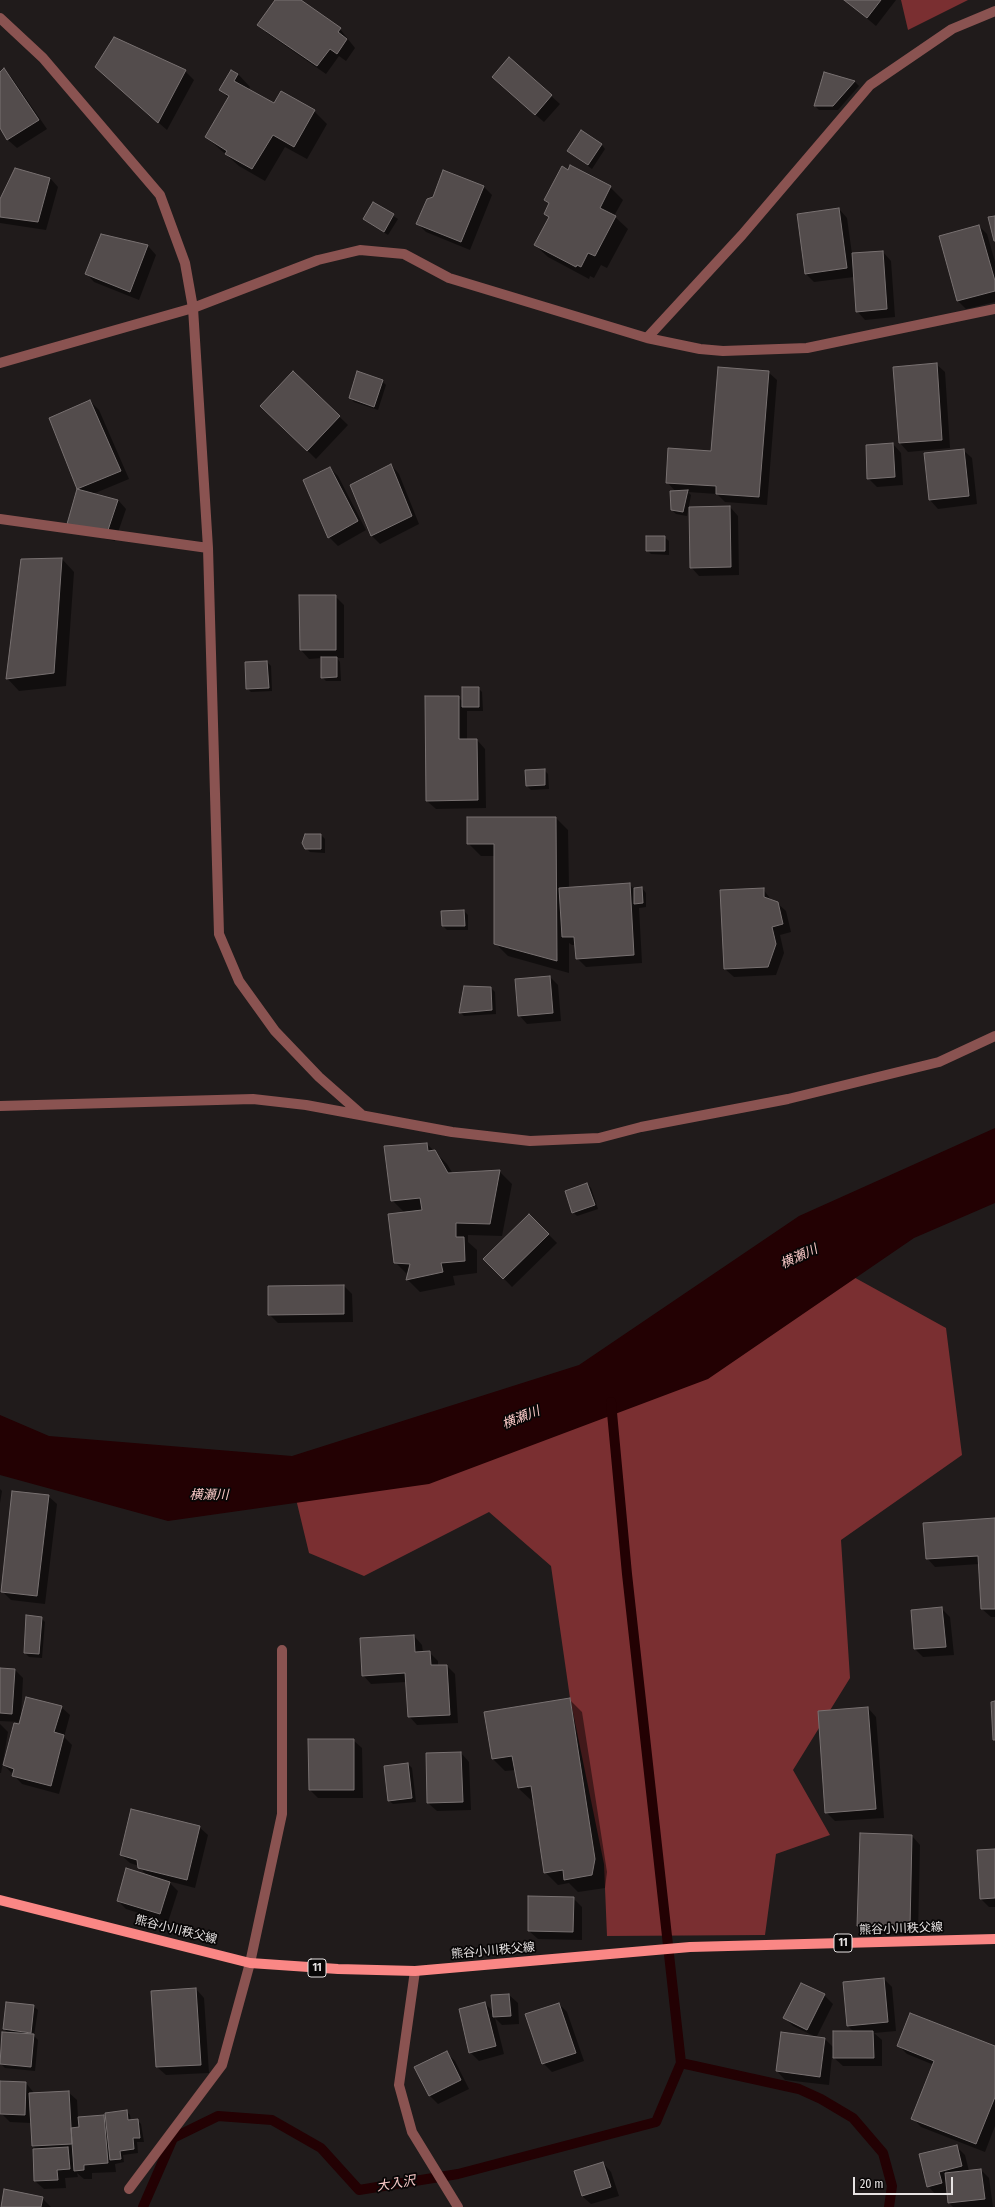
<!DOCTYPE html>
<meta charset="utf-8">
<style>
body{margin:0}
#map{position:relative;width:995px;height:2207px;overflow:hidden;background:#201b1b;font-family:"Fira Sans Condensed",sans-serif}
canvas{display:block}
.scale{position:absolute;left:853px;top:2177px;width:100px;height:18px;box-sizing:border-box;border:2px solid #e7e3e3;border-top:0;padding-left:5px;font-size:12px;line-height:14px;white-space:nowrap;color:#e7e3e3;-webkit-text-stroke:3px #080606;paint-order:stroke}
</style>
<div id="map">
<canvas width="995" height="2207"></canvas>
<div class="scale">20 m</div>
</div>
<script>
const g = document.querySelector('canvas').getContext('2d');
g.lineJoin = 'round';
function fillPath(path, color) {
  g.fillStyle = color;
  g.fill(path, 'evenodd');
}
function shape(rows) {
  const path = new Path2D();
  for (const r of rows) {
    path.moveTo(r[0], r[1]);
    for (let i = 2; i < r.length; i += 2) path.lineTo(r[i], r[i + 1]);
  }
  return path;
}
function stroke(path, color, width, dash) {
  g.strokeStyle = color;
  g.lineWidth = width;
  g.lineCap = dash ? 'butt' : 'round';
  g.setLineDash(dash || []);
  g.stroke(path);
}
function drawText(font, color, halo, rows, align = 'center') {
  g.font = font + ' "Fira Sans Condensed","Noto Sans JP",sans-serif';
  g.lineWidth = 3.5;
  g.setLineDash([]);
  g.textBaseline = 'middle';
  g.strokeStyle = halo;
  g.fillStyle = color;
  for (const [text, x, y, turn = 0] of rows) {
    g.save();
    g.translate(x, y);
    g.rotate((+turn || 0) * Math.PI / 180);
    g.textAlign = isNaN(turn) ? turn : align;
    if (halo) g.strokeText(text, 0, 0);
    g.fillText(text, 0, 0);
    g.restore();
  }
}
fillPath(shape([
 [901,0,968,0,908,30],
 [850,1275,946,1328,962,1455,841,1540,850,1678,793,1770,830,1835,776,1854,765,1935,607,1936,604,1864,570,1698,551,1566,489,1512,364,1576,309,1553,296,1499]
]), '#7a2f31');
fillPath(shape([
 [995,1128,995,1203,914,1238,708,1379,429,1484,168,1521,0,1475,0,1415,49,1436,292,1456,579,1365,799,1216]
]), '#230103');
fillPath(shape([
 [276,0,299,0,340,29,355,48,346,61,339,56,326,74,267,33,259,25],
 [845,0,896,0,876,26],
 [510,59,560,104,544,122,502,86],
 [4,69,12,78,47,129,17,148,8,140,0,126,0,74],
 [185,71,194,80,167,130,105,76],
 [238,74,250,87,248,90,274,105,314,111,327,124,307,159,285,147,265,181,239,166,206,137,229,98,220,90],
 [824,74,855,82,859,86,838,110,819,110,815,106],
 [601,144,605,149,592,169,568,151],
 [568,171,610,187,623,200,614,216,628,229,607,268,601,265,594,278,590,276,589,279,548,257,535,245,549,218,545,214,550,204,545,200],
 [50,178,58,187,46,230,0,223,0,202],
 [484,187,492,195,470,250,426,232,418,224],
 [373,203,398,219,388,235,364,219],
 [839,209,847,218,852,254,883,252,891,261,895,317,865,320,857,311,854,277,814,282,806,274],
 [979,226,987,234,995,262,995,302,966,309,958,301,940,237],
 [101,235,148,246,156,255,139,300,94,282,86,273],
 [936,364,945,372,950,448,908,452,900,443,894,368],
 [293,372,348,425,316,459,262,406],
 [768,372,777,380,767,505,725,502,717,494,688,492,691,495,687,516,676,514,672,510,676,492,667,482,712,452],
 [382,381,386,385,378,410,354,402,350,398],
 [90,401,99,410,129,479,93,494,118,500,126,509,115,541,76,532,68,524,78,489,50,419],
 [893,444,901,453,903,485,877,487,868,478],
 [963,450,972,458,977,504,938,509,930,500,925,454],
 [391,465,399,474,419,524,380,544,372,536,351,485],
 [330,468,338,476,366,530,338,546,329,537],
 [730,507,738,516,739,575,699,576,691,567],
 [664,537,669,541,669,555,651,554,647,550],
 [62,559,74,572,66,686,19,691,7,678],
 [300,596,335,596,344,605,344,658,337,658,340,662,341,681,326,681,322,677,322,658,309,659,301,650],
 [267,662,271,666,272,691,251,692,247,688],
 [478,688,482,692,483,711,467,711,467,740,477,740,485,749,486,808,436,809,427,801,458,697,463,702],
 [544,770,548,774,549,789,531,790,527,786],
 [556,818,568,830,569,888,629,884,634,889,642,888,646,893,646,907,639,908,642,963,586,967,577,958,576,945,572,945,569,943,569,973,508,956,495,943,495,856,481,856,468,843],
 [321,835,325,839,325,853,310,852,306,848],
 [763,889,772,901,777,903,786,911,791,932,780,935,784,953,776,975,734,977,725,969],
 [464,911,468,915,468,930,447,930,443,926],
 [550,977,558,985,561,1021,527,1024,519,1015],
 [491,988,495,992,496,1014,464,1016,460,1012],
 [427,1144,447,1164,453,1174,500,1172,512,1184,502,1236,468,1235,468,1242,477,1250,477,1273,453,1276,455,1285,420,1292,408,1280,408,1275,395,1262,405,1213,392,1200],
 [587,1184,591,1188,598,1209,577,1216,573,1212],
 [529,1215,557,1243,512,1287,485,1259],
 [344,1286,352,1294,353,1322,278,1323,269,1314],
 [0,1489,2,1491,0,1503],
 [48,1496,57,1504,45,1604,11,1600,2,1591],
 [995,1519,995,1617,991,1617,982,1609,979,1564,935,1567,927,1558],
 [941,1608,950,1617,954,1655,923,1657,915,1649],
 [41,1618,45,1622,42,1658,29,1657,25,1653],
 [414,1636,422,1645,423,1653,429,1652,438,1661,438,1666,447,1666,455,1674,458,1723,417,1725,409,1716,406,1682,371,1684,363,1675],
 [0,1669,15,1670,23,1678,21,1716,61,1707,70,1715,64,1737,72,1745,59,1794,22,1784,4,1765,20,1722,0,1721],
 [569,1699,582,1712,607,1872,605,1888,578,1892,569,1883,558,1885,545,1872,534,1800,531,1800,518,1788,516,1770,505,1771,493,1759],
 [868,1708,876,1717,884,1818,835,1821,826,1812],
 [0,1724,8,1732,1,1773,0,1773],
 [353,1740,362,1748,363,1798,318,1798,310,1790],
 [461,1753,469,1762,471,1810,437,1811,428,1803],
 [408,1764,412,1768,416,1802,393,1804,388,1800],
 [199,1827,208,1835,195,1888,168,1881,178,1891,168,1922,126,1909,118,1901,147,1876,139,1866,130,1863,121,1855],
 [912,1836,920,1845,918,1935,867,1934,858,1925],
 [995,1850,995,1907,989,1907,981,1899],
 [573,1898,582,1907,582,1940,538,1939,529,1931],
 [884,1979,892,1987,896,2031,874,2033,882,2040,882,2066,843,2066,832,2056,829,2085,785,2080,777,2071,816,2037,793,2026,785,2018,824,1995,833,2004,816,2038,825,2039,834,2048,854,2032,848,2026],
 [196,1989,204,1998,209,2073,166,2075,157,2067],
 [509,1995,518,2003,519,2024,502,2025,495,2018,504,2054,479,2061,470,2052,485,2003,493,2012,492,1996],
 [559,2004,567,2012,584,2061,552,2072,543,2063],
 [33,2006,38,2010,34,2036,38,2040,35,2071,5,2068,1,2064,8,2033,4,2029],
 [899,2046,995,2048,995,2126,985,2152,921,2127,913,2118,934,2065,907,2054],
 [446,2052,455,2061,469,2089,438,2104,430,2096,416,2068],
 [0,2080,26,2083,34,2093,68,2092,77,2100,78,2118,104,2116,106,2118,126,2111,130,2115,131,2121,137,2120,141,2124,144,2142,137,2142,138,2153,123,2155,124,2162,115,2164,116,2172,92,2173,92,2179,84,2179,77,2173,78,2177,65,2178,66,2188,44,2189,35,2181,37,2150,33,2146,31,2123,10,2122,3,2115,0,2115],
 [956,2146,965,2155,969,2171,981,2170,989,2178,993,2207,953,2207,949,2203,948,2192,936,2195,928,2186],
 [603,2163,611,2172,619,2196,591,2204,582,2196],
 [42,2198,51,2207,2,2207]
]), '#0007');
stroke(shape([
 [681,2063,799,2089,821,2099,853,2118,883,2153,892,2186,889,2207],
 [143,2207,173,2138,218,2116,272,2120,321,2148,359,2190,458,2174,656,2122,681,2063,627,1574,611,1402]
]), '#230103', 10);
const building = shape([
 [275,0,301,0,341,28,338,32,347,39,337,54,330,49,317,66,257,25,275,0],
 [844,0,881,0,867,18,844,0],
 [114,37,186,70,158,123,95,67,114,37],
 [509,57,552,95,535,115,492,77,509,57],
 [4,68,39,120,7,140,0,128,0,72,4,68],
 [231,70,238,74,234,81,274,103,281,91,315,110,294,147,273,135,252,169,225,154,227,151,205,137,229,96,219,90,231,70],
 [824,72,855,81,833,106,814,106,824,72],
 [581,130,602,144,588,165,567,151,581,130],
 [570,165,611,186,600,208,616,216,595,256,588,253,581,267,577,265,576,267,534,245,549,217,544,214,549,203,544,200,562,166,568,170,570,165],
 [15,168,50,178,38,222,0,217,0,199,15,168],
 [443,170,484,186,461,242,416,224,427,199,433,197,443,170],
 [373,202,394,214,384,232,363,219,373,202],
 [839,208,847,268,805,274,797,214,839,208],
 [995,216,995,241,994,241,988,217,995,216],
 [979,225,995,281,995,291,957,301,939,236,979,225],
 [101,234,148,245,130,292,85,274,101,234],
 [883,251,887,309,856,312,852,253,883,251],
 [937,363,942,440,899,443,893,367,937,363],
 [718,367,769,371,759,497,716,494,716,486,666,483,668,448,711,451,718,367],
 [293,371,340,416,307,451,260,406,293,371],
 [357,371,383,380,374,407,349,398,357,371],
 [90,400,121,471,77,489,49,418,90,400],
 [893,443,895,477,867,479,866,445,893,443],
 [964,449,969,496,929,500,924,453,964,449],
 [391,464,412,516,371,536,350,485,391,464],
 [330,467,358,521,328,538,303,480,330,467],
 [77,489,118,500,107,533,67,524,77,489],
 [688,490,683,512,671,510,670,491,688,490],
 [730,506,731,567,690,568,689,507,730,506],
 [646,536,665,536,665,551,646,551,646,536],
 [62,558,54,673,6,679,21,559,62,558],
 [299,595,336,595,336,650,300,650,299,595],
 [321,657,337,657,337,677,321,678,321,657],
 [267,661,269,688,246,689,245,662,267,661],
 [462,687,479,687,479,707,462,707,462,687],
 [425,696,459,696,459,739,477,739,478,800,426,801,425,696],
 [545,769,545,785,526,786,525,770,545,769],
 [467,817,556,817,557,961,494,944,494,844,467,844,467,817],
 [305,834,321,834,321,849,305,849,302,843,305,834],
 [630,883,634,955,576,959,574,937,562,937,559,888,630,883],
 [642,887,643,903,634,904,634,888,642,887],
 [764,888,764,897,778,902,783,924,772,927,776,944,768,967,724,969,720,890,764,888],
 [464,910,465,926,442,926,441,911,464,910],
 [550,976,553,1013,518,1016,515,979,550,976],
 [464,986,491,987,492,1010,459,1013,464,986],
 [427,1143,428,1151,435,1150,448,1173,500,1170,490,1224,456,1223,456,1237,464,1237,465,1261,441,1263,443,1272,406,1280,410,1264,394,1263,388,1214,422,1210,420,1198,391,1201,384,1146,427,1143],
 [587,1183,595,1205,572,1213,565,1191,587,1183],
 [529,1214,549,1234,503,1279,483,1259,529,1214],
 [344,1285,344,1314,268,1315,268,1286,344,1285],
 [12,1491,49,1495,37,1596,1,1592,12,1491],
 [995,1518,995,1609,981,1609,978,1556,926,1559,923,1523,995,1518],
 [942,1607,946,1647,914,1649,911,1610,942,1607],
 [26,1615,42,1617,39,1654,24,1653,26,1615],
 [414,1635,415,1652,430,1651,431,1665,447,1665,450,1715,408,1717,405,1673,362,1676,360,1638,414,1635],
 [0,1668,15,1669,12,1714,0,1713,0,1668],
 [26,1697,62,1706,54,1732,64,1735,51,1786,12,1776,14,1769,3,1765,14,1723,19,1724,26,1697],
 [570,1698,595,1859,592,1875,564,1880,563,1870,544,1873,531,1786,518,1788,512,1756,492,1759,484,1712,570,1698],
 [995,1701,995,1740,993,1740,991,1702,995,1701],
 [868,1707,876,1809,825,1813,818,1711,868,1707],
 [308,1739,354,1739,354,1790,309,1790,308,1739],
 [461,1752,463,1802,427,1803,426,1753,461,1752],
 [408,1763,412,1798,388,1801,384,1766,408,1763],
 [131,1809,200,1826,187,1880,138,1868,137,1860,120,1855,131,1809],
 [860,1833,912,1835,910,1927,857,1926,860,1833],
 [995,1849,995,1898,980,1899,977,1850,995,1849],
 [126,1868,170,1882,160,1914,117,1901,126,1868],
 [528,1896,574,1897,573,1932,528,1931,528,1896],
 [884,1978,888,2022,847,2026,843,1982,884,1978],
 [801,1983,825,1994,807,2030,783,2018,801,1983],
 [196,1988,201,2065,156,2067,151,1991,196,1988],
 [509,1994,511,2016,493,2017,491,1995,509,1994],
 [6,2002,34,2005,31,2033,3,2029,6,2002],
 [485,2002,496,2046,469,2053,459,2009,485,2002],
 [559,2003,576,2053,542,2064,525,2014,559,2003],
 [910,2013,995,2046,995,2097,976,2144,911,2119,934,2061,897,2046,910,2013],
 [833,2031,873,2031,874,2058,833,2058,833,2031],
 [2,2032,34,2034,31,2067,0,2064,2,2032],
 [781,2032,825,2038,820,2077,776,2071,781,2032],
 [447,2051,461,2080,429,2096,414,2067,447,2051],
 [0,2081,26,2082,25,2115,0,2114,0,2081],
 [69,2091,72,2144,32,2146,29,2093,69,2091],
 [127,2110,128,2120,138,2119,140,2138,133,2138,134,2149,120,2151,121,2159,110,2160,105,2113,127,2110],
 [104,2115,108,2163,84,2165,84,2170,74,2171,71,2128,79,2127,78,2117,104,2115],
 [957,2145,962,2166,939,2172,942,2183,927,2187,919,2154,957,2145],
 [68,2147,70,2169,57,2170,58,2180,34,2181,33,2149,68,2147],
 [603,2162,611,2187,582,2196,574,2171,603,2162],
 [981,2169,985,2199,948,2203,945,2173,981,2169],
 [4,2189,43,2197,41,2207,1,2207,4,2189]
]);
fillPath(building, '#534c4c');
stroke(building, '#787171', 1);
stroke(shape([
 [0,18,43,58,160,195,185,263,193,308,208,548,219,934,239,981,275,1031,319,1077,361,1114],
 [647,338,742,235,870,85,952,29,995,11],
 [0,363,193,308,318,260,360,250,404,254,449,278,647,338,700,349,723,351,807,348,995,309],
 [0,519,208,548],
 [0,1106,253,1099,306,1105,452,1132,530,1141,599,1138,641,1127,788,1099,939,1062,995,1036],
 [415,1971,399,2085,412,2132,458,2207],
 [129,2189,222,2065,250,1963,282,1814,282,1650]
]), '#8a5351', 10);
stroke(shape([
 [0,1900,250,1963,338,1969,415,1971,690,1947,995,1939]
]), '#fa8785', 10);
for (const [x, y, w] of [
 [843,1943,18],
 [317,1968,18]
]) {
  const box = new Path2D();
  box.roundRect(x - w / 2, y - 9, w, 18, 3);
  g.fillStyle = '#080606';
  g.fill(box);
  stroke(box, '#e7e3e3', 1);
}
drawText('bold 11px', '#e7e3e3', null, [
 ["11",843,1943],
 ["11",317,1968]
]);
drawText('12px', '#e7e3e3', '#080606', [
 ["熊谷小川秩父線",901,1929,-2],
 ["熊谷小川秩父線",176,1930,14],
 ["熊谷小川秩父線",493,1951,-5]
]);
drawText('italic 13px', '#f9c9c7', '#080606', [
 ["横瀬川",799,1257,-25],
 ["横瀬川",521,1418,-22],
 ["横瀬川",209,1495],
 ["大入沢",396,2184,-9]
]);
</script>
